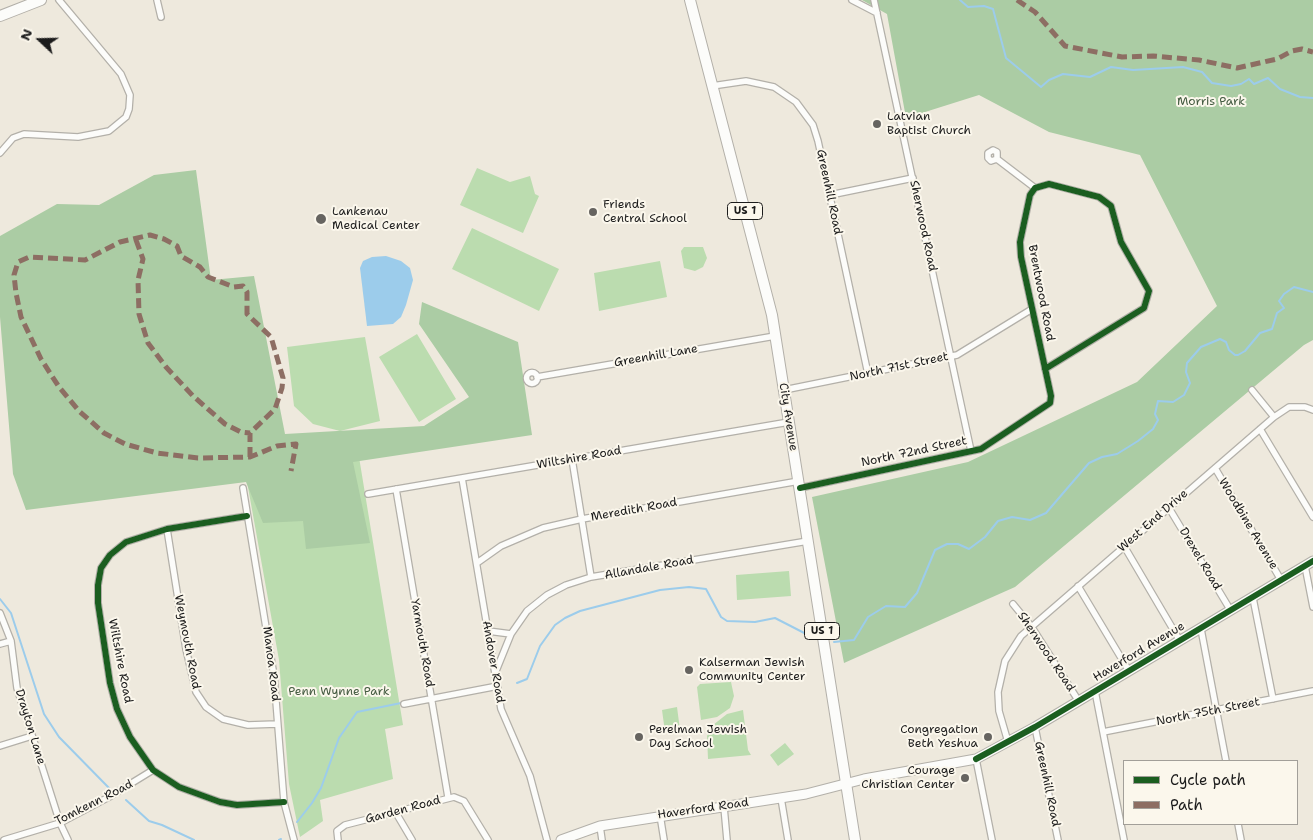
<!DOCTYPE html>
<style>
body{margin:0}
#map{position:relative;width:1313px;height:840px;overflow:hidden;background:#eee9dd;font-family:"Shantell Sans",sans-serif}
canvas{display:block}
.legend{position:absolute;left:1123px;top:760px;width:175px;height:65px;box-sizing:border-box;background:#fbf7ec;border:1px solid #a29f99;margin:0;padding:6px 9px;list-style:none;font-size:15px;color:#1c1c1c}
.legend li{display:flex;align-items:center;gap:10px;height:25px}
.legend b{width:25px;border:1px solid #a29f99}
.north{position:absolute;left:15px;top:15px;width:50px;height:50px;-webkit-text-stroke:4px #fbf7ec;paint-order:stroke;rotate:291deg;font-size:14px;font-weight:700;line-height:20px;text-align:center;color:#1c1c1c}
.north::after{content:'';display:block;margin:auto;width:18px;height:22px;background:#1c1c1c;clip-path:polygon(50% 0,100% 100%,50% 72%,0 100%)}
</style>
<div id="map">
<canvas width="1313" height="840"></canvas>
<ul class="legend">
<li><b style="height:6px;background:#1b5e20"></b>Cycle path</li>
<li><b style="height:6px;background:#8d6e63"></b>Path</li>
</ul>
<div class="north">N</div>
</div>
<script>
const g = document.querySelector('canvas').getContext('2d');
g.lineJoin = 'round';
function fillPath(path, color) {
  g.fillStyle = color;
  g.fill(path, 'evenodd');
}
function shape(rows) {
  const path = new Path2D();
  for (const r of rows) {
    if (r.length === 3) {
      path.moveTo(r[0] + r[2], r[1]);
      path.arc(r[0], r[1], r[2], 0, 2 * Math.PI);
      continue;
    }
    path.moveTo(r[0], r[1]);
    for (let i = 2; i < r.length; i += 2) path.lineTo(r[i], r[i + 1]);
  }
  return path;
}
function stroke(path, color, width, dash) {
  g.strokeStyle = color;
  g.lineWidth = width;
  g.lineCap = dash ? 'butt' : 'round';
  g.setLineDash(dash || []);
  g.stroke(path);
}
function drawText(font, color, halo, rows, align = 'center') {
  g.font = font + ' "Shantell Sans",sans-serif';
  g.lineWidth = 4;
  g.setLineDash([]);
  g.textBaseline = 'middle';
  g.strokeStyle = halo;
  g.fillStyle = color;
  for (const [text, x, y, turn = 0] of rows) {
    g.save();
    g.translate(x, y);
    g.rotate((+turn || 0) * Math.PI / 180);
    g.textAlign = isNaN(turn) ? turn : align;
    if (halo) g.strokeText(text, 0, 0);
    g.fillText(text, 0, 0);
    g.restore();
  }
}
fillPath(shape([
 [477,168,510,182,530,176,535,194,539,196,523,233,460,205],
 [472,228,559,269,539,311,452,269],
 [684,247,703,247,707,258,703,267,695,271,684,268,681,251],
 [660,261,667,297,599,311,594,273],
 [417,334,456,399,419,422,379,357],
 [365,337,380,421,340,431,313,424,294,406,287,347],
 [359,457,403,725,385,729,393,779,320,800,323,821,300,837,289,784,279,660,246,476],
 [789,571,791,596,737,600,736,575],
 [731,682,734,696,730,708,717,717,701,720,697,687,700,684],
 [677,707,680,730,665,732,662,710],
 [743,710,748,750,751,755,708,759,707,736,713,725,727,714],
 [785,743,794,754,778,766,770,755]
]), '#bbdcaf');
fillPath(shape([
 [862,0,1313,0,1313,340,1304,345,1015,587,844,663,812,497,968,462,1137,382,1217,306,1140,155,1049,132,979,95,906,118,887,14],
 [196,170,211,280,254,276,285,434,424,426,469,397,419,324,422,302,518,342,532,435,353,462,370,543,306,549,303,521,263,523,246,482,26,510,13,474,0,317,0,236,57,204,99,205,154,175]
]), '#abcca4');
fillPath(shape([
 [386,256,401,261,410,268,413,280,406,305,401,317,393,324,367,326,360,268,363,261,372,257]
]), '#9ccceb');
stroke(shape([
 [960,0,968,7,984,6,993,9,1006,58,1041,87,1049,80,1063,74,1090,77,1111,67,1133,70,1183,67,1202,72,1212,83,1231,86,1241,84,1249,79,1254,84,1268,78,1280,89,1300,97,1313,98],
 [0,599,11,613,44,714,59,737,110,789],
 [834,642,854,640,868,617,886,606,905,607,917,593,935,550,947,544,958,544,969,549,985,537,998,521,1012,517,1030,520,1046,513,1089,463,1102,457,1117,454,1138,441,1153,429,1158,420,1155,414,1158,401,1173,402,1184,395,1190,383,1186,372,1187,363,1201,347,1220,339,1226,342,1229,350,1235,355,1238,355,1245,351,1260,333,1272,329,1277,313,1284,308,1279,301,1284,294,1294,287,1313,292],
 [517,683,527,679,540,646,555,625,565,618,580,611,660,590,689,587,706,589,721,617,727,621,755,622,775,618,814,638],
 [126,800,149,821,162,825,194,840],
 [297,822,312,803,321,788,339,738,357,712,401,703],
 [279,840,281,839]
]), '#9ccceb', 2);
const street = shape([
 [157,0,161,17],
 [852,0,877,13],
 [874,0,971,451],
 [712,86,746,81,774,87,796,102,813,125,818,141,868,374],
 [0,153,13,138,24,134,78,137,109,131,126,117,129,109,130,95,121,74,59,0],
 [997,159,991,161,988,158,988,153,993,150,997,152,997,159,1035,188],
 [830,195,913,178],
 [532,378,5.5],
 [537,377,775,336],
 [784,390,957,355,1032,309],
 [1252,390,1274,417],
 [1260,429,1313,517],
 [572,459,591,577],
 [1215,468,1281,580],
 [462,478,501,709,530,776,547,840],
 [243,488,274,676,284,802,294,840],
 [800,488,981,449,1050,403,1051,396,1021,257,1020,242,1030,195,1035,188,1049,184,1099,197,1111,206,1121,242,1149,291,1144,308,1045,369],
 [396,489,448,797],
 [368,494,789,422],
 [1169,508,1231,611],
 [247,516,167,529,126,542,110,555,101,568,98,585,98,603,110,683,117,709,130,737,153,770,179,787,220,802,237,805,284,802],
 [167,529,186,649,196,692,206,707,223,719,248,725,277,724],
 [1124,546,1180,641],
 [477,563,501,546,543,528,582,519,799,481],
 [1305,566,1313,607],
 [1078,586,1129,671],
 [1253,598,1273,699],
 [1013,604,1031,626,1078,700],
 [0,613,11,641,17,688,60,823,68,840],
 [1201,629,1226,761],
 [488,631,511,634],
 [0,644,11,641],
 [496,671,511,634,527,611,547,595,566,585,591,577,808,541],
 [1095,691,1124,840],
 [404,704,498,686],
 [1035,727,1058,840],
 [1103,732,1313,691],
 [1008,742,999,711,998,692,1005,661,1021,636,1274,417,1289,407,1305,407,1313,410],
 [0,746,32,736],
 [976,759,992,840],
 [781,798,788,840],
 [724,807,727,840],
 [396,813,412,840],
 [660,815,664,840],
 [1238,824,1241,840],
 [600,826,602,840],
 [4,840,60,823,109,797,153,770],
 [338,840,337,831,345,825,454,797,464,801,488,840]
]);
const primary = shape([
 [561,840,600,826,806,794,864,779,976,759,1035,727,1313,561]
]);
const highway = shape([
 [690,0,772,315,855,840],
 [0,16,41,0]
]);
stroke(street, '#b3b0a9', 8);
stroke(primary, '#b3b0a9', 11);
stroke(highway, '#b3b0a9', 12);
stroke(street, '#fcfcfa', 5.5);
stroke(primary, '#fcfcfa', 9);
stroke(highway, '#fcfcfa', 10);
stroke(shape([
 [1017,0,1035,12,1065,46,1122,57,1153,56,1199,60,1237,68,1277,59,1292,51,1302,49,1313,52],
 [136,240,143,259,138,280,139,314,148,343,166,367,193,396,225,424,241,432,250,433],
 [250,457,250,433,275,409,282,388,283,378,271,337,247,314,247,292,243,286,234,287,208,277,200,267,181,256,177,246,164,239,150,235,120,242,85,260,29,257,18,262,14,275,16,293,21,317,41,359,59,387,79,411,104,433,125,444,157,453,198,458,250,457,277,446,296,444,291,471]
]), '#8d6e63', 5, [10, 5]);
stroke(shape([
 [800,488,981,449,1050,403,1051,396,1021,257,1020,242,1030,195,1035,188,1049,184,1099,197,1111,206,1121,242,1149,291,1144,308,1045,369],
 [247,516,167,529,126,542,110,555,101,568,98,585,98,603,110,683,117,709,130,737,153,770,179,787,220,802,237,805,284,802],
 [976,759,1035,727,1313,561]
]), '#1b5e20', 6);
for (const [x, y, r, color] of [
 [877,124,5,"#666460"],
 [593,212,5,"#666460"],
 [321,219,6,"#666460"],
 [689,670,5,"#666460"],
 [639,737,5,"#666460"],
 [988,737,5,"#666460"],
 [965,778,5,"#666460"]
]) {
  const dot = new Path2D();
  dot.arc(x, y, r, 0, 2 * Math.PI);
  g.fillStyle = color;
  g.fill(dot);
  stroke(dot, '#fbf7ec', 2);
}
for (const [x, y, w] of [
 [745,211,35],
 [822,631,35]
]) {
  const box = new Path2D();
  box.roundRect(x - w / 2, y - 8.5, w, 17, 4);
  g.fillStyle = '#fbf7ec';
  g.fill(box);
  stroke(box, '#1c1c1c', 1);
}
drawText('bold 11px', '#1c1c1c', null, [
 ["US 1",745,211],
 ["US 1",822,631]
]);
drawText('12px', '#455c42', '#fbf7ec', [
 ["Morris Park",1211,102],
 ["Penn Wynne Park",339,692]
]);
drawText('12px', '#1c1c1c', '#fbf7ec', [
 ["Latvian",887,117],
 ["Baptist Church",887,131],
 ["Friends",603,205],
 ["Central School",603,219],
 ["Lankenau",332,212],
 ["Medical Center",332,226],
 ["Kalserman Jewish",699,663],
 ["Community Center",699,677],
 ["Perelman Jewish",649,730],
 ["Day School",649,744],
 ["Congregation",978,730,"right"],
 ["Beth Yeshua",978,744,"right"],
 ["Courage",955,771,"right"],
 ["Christian Center",955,785,"right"]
], 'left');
drawText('12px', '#1c1c1c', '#fbf7ec', [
 ["Greenhill Road",829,192,78],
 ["Sherwood Road",923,226,78],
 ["Brentwood Road",1041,293,79],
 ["Greenhill Lane",656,356,-10],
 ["North 71st Street",899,367,-12],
 ["City Avenue",788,417,81],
 ["North 72nd Street",914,452,-12],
 ["Wiltshire Road",579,458,-10],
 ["Meredith Road",634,510,-10],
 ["West End Drive",1153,521,-41],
 ["Woodbine Avenue",1248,524,59],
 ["Drexel Road",1200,559,59],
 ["Allandale Road",649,568,-10],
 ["Weymouth Road",187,642,79],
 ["Yarmouth Road",422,643,80],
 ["Sherwood Road",1046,652,56],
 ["Haverford Avenue",1139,652,-31],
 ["Wiltshire Road",120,661,79],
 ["Andover Road",493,662,80],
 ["Manoa Road",271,664,83],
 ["North 75th Street",1208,712,-11],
 ["Drayton Lane",30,727,73],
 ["Greenhill Road",1047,784,78],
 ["Tomkenn Road",94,803,-27],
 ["Haverford Road",703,809,-8],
 ["Garden Road",403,810,-15]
]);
</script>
